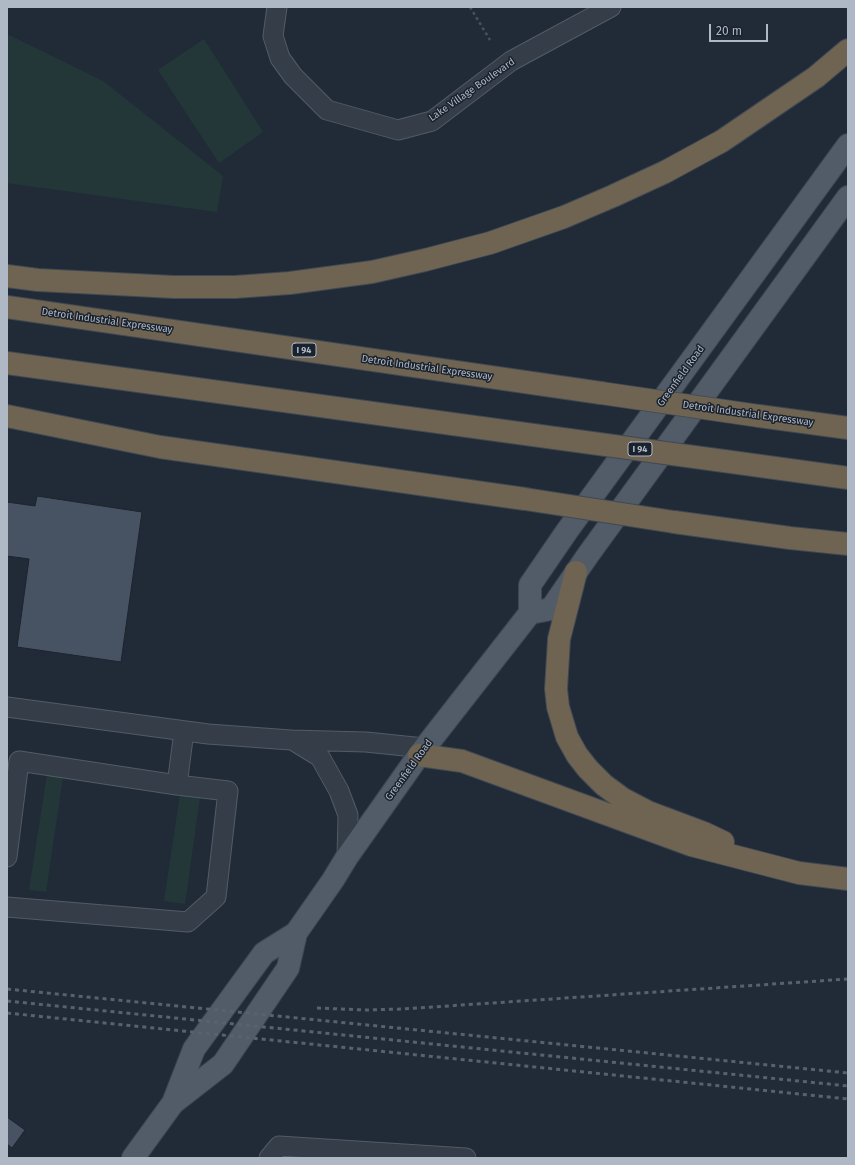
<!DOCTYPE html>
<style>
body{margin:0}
#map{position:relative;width:855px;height:1165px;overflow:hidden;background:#212b38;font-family:"Fira Sans",sans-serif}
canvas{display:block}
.frame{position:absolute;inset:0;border:8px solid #afb8c5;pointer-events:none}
.scale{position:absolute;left:709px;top:24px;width:59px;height:18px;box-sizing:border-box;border:2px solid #afb8c5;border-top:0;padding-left:5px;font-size:12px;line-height:14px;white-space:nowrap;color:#afb8c5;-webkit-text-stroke:3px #1a222d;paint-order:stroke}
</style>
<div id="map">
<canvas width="855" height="1165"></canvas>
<div class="frame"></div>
<div class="scale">20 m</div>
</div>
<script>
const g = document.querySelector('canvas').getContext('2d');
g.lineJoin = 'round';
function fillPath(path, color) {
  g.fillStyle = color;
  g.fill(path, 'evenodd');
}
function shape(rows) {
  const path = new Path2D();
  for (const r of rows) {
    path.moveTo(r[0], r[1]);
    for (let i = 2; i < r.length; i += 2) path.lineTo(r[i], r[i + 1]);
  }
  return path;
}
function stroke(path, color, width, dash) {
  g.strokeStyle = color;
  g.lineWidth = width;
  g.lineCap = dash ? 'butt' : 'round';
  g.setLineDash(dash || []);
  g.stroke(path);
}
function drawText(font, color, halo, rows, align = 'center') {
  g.font = font + ' "Fira Sans",sans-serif';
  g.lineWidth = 3;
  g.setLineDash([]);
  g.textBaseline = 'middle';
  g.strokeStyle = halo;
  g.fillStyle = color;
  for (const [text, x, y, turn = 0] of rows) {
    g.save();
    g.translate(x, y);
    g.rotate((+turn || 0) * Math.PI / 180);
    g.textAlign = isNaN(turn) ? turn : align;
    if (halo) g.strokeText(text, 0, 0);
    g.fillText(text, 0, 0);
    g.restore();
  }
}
fillPath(shape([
 [7,34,103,81,223,176,217,212,7,183],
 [204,39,263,132,219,163,158,70],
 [47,775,63,777,46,892,29,890],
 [180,794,200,797,185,904,164,901]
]), '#233739');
const building = shape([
 [37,496,142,512,121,662,17,647,29,559,7,556,7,502,35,506,37,496],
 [7,1117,25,1130,12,1148,7,1144,7,1117]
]);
fillPath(building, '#475262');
stroke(building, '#1c242f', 1);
const minor = shape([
 [277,7,273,36,280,58,293,76,327,110,398,130,432,121,511,61,611,7],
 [7,707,208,734,291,740,366,742,424,748],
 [294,741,320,757,339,791,348,815,347,857],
 [177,785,184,731],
 [7,857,19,761,177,785,228,791,216,897,188,922,7,907],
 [269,1158,279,1146,466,1158]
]);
const major = shape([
 [530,613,551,609,588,555,848,197],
 [173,1103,223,1064,288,968,296,933,333,880,347,857,419,755,530,613,530,585,567,531,848,145],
 [133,1158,173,1103,194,1049,264,953,296,933]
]);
const highway = shape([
 [7,276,38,280,174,287,235,287,290,283,372,272,425,260,490,243,564,217,613,196,665,172,722,141,816,77,848,50],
 [7,307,601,393],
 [7,363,555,438],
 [7,416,160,447,525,499],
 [759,416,848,428],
 [724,461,848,478],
 [674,522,790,538,848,544],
 [576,572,559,639,556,689,558,707,567,737,577,755,588,769,604,785,623,799,648,812,704,833,723,842],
 [419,755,462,761,691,845,799,873,848,879]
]);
stroke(minor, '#525b66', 21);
stroke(major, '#3e4652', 24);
stroke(highway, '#3f4853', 24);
stroke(shape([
 [470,7,490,40]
]), '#415457', 2.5, [3, 3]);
stroke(minor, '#353d49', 19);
stroke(major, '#525c69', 22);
stroke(highway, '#6f6352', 22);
stroke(shape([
 [7,989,848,1073],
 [7,1001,848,1086],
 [317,1008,365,1010,403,1009,848,979],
 [7,1013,848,1099]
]), '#576170', 3, [4, 4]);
const highwayBridge = shape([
 [601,393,759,416],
 [555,438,724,461],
 [525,499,674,522]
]);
stroke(highwayBridge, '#3f4853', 24, []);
stroke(highwayBridge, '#6f6352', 22);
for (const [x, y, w] of [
 [304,350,24],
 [640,449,24]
]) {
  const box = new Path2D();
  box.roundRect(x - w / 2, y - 7, w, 14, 3);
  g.fillStyle = '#1a222d';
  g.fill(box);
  stroke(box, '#afb8c5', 1);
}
drawText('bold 9px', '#afb8c5', null, [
 ["I 94",304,350],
 ["I 94",640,449]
]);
drawText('10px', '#afb8c5', '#1a222d', [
 ["Lake Village Boulevard",472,90,-35],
 ["Detroit Industrial Expressway",107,321,8],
 ["Detroit Industrial Expressway",427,368,8],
 ["Greenfield Road",681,376,-54],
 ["Detroit Industrial Expressway",748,414,8],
 ["Greenfield Road",409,770,-54]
]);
</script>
